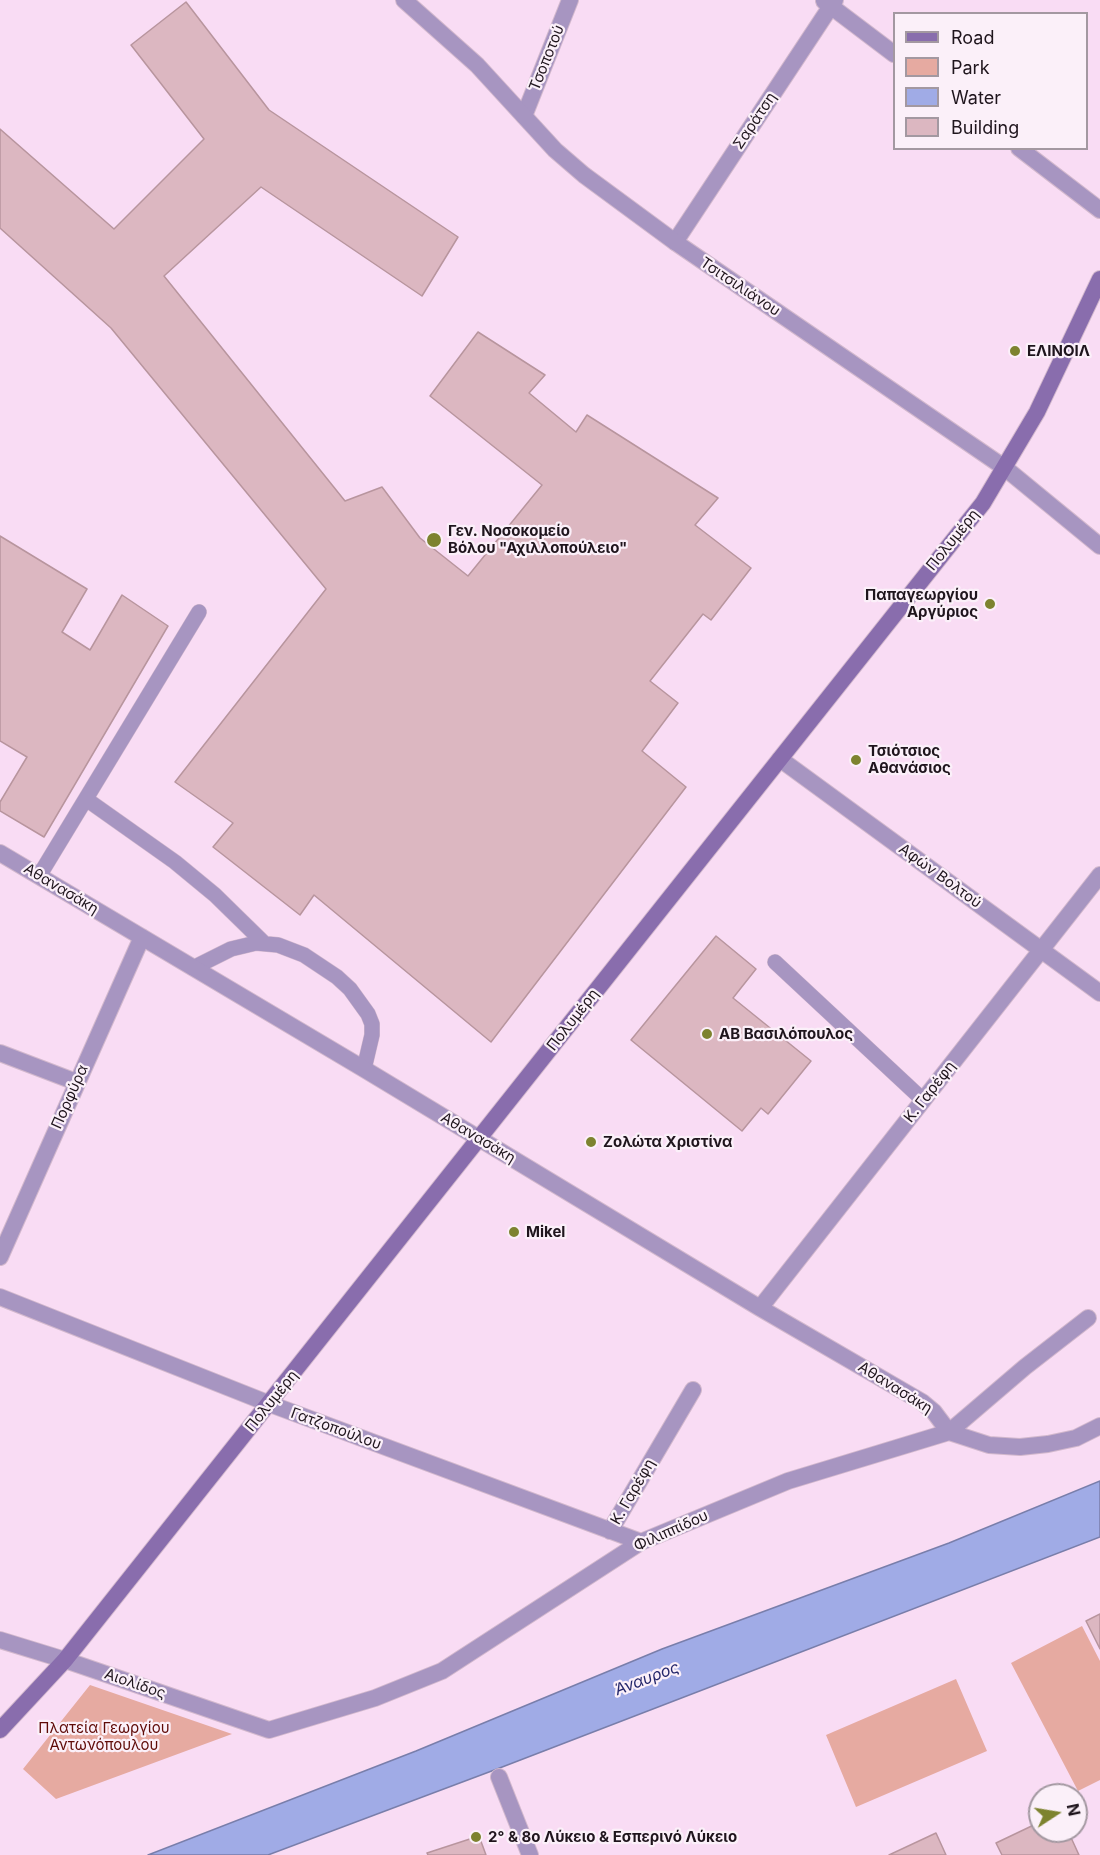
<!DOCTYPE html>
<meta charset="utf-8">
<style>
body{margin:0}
#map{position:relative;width:1100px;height:1855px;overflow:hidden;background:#f9dcf4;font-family:Inter,sans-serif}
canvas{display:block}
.legend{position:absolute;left:893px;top:12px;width:195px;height:138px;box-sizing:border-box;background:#fbf0f9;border:2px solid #a398a1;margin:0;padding:8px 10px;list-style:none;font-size:18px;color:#1f151d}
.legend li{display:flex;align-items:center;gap:12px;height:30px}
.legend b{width:30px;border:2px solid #a398a1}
.north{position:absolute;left:1028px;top:1783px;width:60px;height:60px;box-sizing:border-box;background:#fbf0f9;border:2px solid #a398a1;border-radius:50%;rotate:78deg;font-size:16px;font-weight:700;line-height:24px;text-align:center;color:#1f151d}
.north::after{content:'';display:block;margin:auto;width:21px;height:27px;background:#7d832f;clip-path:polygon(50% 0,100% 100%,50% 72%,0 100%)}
</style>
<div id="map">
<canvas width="1100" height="1855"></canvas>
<ul class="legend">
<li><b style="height:8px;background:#896dad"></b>Road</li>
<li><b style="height:16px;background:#e6aaa1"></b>Park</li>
<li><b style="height:16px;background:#a0abe6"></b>Water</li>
<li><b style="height:16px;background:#dcb7c1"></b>Building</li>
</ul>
<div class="north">N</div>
</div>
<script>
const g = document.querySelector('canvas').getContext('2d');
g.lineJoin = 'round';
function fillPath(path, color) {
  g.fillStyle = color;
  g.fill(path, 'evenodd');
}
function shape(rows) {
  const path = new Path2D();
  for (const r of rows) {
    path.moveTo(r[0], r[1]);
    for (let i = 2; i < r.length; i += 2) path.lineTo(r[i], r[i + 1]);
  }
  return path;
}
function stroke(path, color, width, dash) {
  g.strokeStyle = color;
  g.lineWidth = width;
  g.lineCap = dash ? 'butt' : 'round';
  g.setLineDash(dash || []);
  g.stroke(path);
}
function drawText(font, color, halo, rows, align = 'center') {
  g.font = font + ' Inter,sans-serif';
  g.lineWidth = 4.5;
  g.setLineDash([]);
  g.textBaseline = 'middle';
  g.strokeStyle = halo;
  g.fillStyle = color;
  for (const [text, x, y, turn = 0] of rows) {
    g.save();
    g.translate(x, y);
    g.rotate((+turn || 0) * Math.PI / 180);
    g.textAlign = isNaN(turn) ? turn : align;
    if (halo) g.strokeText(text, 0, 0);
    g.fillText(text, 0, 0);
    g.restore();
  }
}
fillPath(shape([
 [1082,1626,1100,1661,1100,1780,1078,1791,1011,1663],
 [956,1679,987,1751,856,1807,826,1735],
 [90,1685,232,1734,56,1799,23,1769]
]), '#e6aaa1');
const water = shape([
 [1100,1481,1100,1537,497,1769,268,1855,148,1855,416,1751,662,1649,949,1543,1100,1481]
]);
fillPath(water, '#a0abe6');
stroke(water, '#797eaa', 1.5);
const building = shape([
 [186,2,269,110,458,237,422,296,261,187,164,276,345,501,382,487,420,538,468,576,542,485,430,396,478,332,545,375,529,393,576,432,587,415,718,498,695,525,751,568,711,620,703,614,650,681,678,703,642,751,686,787,491,1042,314,895,300,915,213,847,233,823,175,782,326,589,111,328,0,228,0,129,114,229,204,139,131,45,186,2],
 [0,536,87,589,62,632,90,650,122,595,168,626,44,837,0,811,0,802,27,757,0,741,0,536],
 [716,936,756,969,733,998,811,1061,768,1114,761,1108,742,1131,631,1040,716,936],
 [1100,1614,1100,1649,1086,1621,1100,1614],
 [1040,1822,1040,1831,1068,1831,1079,1855,1002,1855,996,1843,1040,1822],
 [936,1833,946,1855,889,1855,936,1833],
 [479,1836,486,1855,428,1855,427,1853,479,1836]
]);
fillPath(building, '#dcb7c1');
stroke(building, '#b8959e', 1.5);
const service = shape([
 [86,799,175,862,215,895,264,943],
 [39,876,199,612],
 [775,962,923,1100],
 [193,968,231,949,256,943,278,945,304,955,337,977,350,989,368,1014,372,1024,372,1035,364,1069]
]);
const pedestrian = shape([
 [65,1660,269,1730,375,1698,442,1671,641,1542]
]);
const minor = shape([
 [824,1,894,54],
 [524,116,570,0],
 [1019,148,1100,210],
 [675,242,835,0],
 [780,759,1100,993],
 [0,853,364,1069,760,1308,922,1402,934,1412,949,1432,1025,1367,1088,1318],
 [0,1053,76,1082],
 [0,1257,142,937],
 [0,1297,270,1404,641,1542,788,1481,949,1432,989,1445,1020,1447,1048,1444,1076,1438,1100,1426],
 [760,1308,1100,875],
 [610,1531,693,1390],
 [0,1640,65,1660],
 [499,1777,530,1855]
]);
const tertiary = shape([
 [404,0,477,65,555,150,584,175,675,242,1005,468,1100,546]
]);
const secondary = shape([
 [0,1730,65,1660,983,503,1037,412,1100,279]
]);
stroke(service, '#d2b8cd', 16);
stroke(pedestrian, '#d2b8cd', 18);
stroke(minor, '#d2b8cd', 18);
stroke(tertiary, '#d2b8cd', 18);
stroke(secondary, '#d2b8cd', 18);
stroke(service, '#a795c1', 15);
stroke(pedestrian, '#a795c1', 16);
stroke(minor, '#a795c1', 16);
stroke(tertiary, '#a795c1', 16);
stroke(secondary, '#896dad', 16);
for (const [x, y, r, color] of [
 [1015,351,6,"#7d832f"],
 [434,540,8,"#7d832f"],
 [990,604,6,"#7d832f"],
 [856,760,6,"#7d832f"],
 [707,1034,6,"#7d832f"],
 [591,1142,6,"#7d832f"],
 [514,1232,6,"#7d832f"],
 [476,1837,6,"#7d832f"]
]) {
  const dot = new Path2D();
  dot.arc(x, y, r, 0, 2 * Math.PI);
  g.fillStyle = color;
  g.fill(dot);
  stroke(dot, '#fbf0f9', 2);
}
drawText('15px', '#1f151d', '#fbf0f9', [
 ["Τσοποτού",547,58,-68],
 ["Σαράτση",755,121,-56],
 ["Τσιτσιλιάνου",740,287,34],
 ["Πολυμέρη",953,540,-51],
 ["Αφών Βολτού",940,876,36],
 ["Αθανασάκη",61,889,31],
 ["Πολυμέρη",573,1020,-52],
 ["Κ. Γαρέφη",930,1092,-52],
 ["Πορφύρα",70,1097,-66],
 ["Αθανασάκη",478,1138,31],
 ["Αθανασάκη",895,1388,32],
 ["Πολυμέρη",272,1401,-51],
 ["Γατζοπούλου",336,1429,20],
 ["Κ. Γαρέφη",633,1492,-60],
 ["Φιλιππίδου",671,1531,-24],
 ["Αιολίδος",135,1684,19]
]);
drawText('bold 15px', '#1f151d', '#fbf0f9', [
 ["ΕΛΙΝΟΙΛ",1027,351],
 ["Γεν. Νοσοκομείο",448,531],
 ["Βόλου \"Αχιλλοπούλειο\"",448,548],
 ["Παπαγεωργίου",978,595,"right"],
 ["Αργύριος",978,612,"right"],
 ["Τσιότσιος",868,751],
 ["Αθανάσιος",868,768],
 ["ΑΒ Βασιλόπουλος",719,1034],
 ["Ζολώτα Χριστίνα",603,1142],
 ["Mikel",526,1232],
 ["2° & 8ο Λύκειο & Εσπερινό Λύκειο",488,1837]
], 'left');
drawText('15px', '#5f0b08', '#fbf0f9', [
 ["Πλατεία Γεωργίου",104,1728],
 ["Αντωνόπουλου",104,1745]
]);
drawText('italic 16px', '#24276b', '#fbf0f9', [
 ["Άναυρος",647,1679,-21]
]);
</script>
